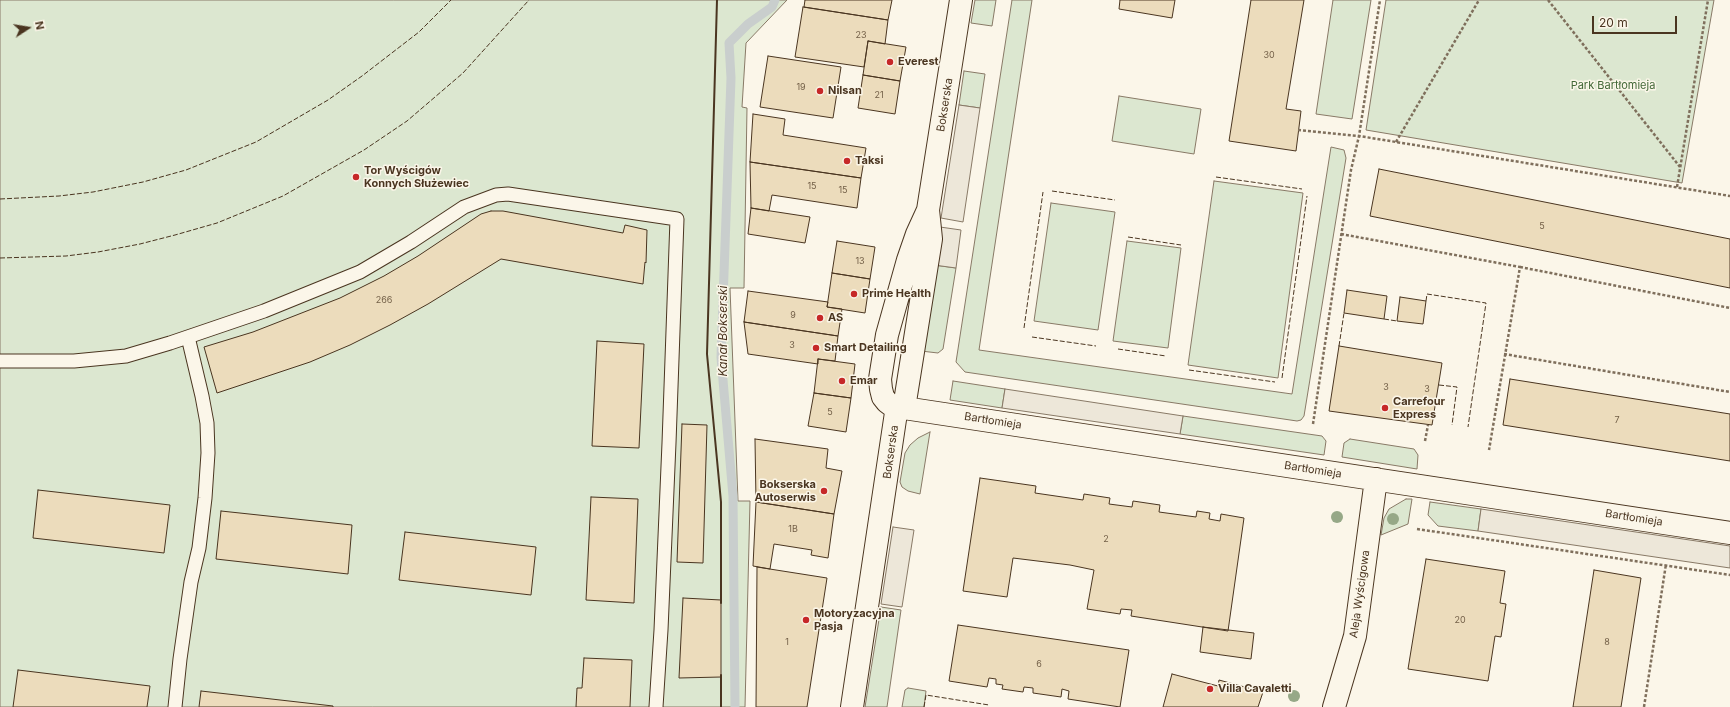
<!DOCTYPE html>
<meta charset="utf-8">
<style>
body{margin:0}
#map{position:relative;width:1730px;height:707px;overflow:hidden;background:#fbf6e9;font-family:Inter,sans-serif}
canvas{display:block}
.north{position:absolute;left:8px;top:8px;width:40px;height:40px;-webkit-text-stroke:3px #fbf6e9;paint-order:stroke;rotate:78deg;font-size:11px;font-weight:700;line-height:16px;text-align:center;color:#4a3520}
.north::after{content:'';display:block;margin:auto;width:14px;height:18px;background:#4a3520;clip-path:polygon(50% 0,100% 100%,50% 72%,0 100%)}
.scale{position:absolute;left:1592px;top:16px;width:85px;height:18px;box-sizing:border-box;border:2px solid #4a3520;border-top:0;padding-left:5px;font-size:12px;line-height:14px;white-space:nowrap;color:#4a3520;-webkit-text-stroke:3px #fbf6e9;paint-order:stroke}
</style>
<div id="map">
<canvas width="1730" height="707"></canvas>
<div class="north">N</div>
<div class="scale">20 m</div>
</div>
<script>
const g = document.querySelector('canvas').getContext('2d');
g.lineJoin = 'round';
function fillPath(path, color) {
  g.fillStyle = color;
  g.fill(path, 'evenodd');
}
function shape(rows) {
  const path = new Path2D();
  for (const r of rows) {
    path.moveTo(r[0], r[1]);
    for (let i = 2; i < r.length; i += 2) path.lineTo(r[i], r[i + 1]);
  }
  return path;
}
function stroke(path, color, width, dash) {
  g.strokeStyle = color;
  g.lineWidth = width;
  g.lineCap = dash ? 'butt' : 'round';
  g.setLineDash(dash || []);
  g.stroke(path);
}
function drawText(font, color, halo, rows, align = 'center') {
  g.font = font + ' Inter,sans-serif';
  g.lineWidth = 3;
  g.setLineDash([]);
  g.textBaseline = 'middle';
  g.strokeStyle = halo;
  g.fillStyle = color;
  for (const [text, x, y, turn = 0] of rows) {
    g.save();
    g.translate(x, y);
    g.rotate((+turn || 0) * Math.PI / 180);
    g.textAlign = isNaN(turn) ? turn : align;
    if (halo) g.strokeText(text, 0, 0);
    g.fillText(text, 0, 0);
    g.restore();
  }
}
const green = shape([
 [0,0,787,0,746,43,742,107,747,108,744,288,730,288,738,501,750,501,745,707,0,707,0,0],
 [975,0,996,0,992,26,971,23,975,0],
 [1012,0,1032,0,979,350,1292,394,1331,147,1344,150,1346,158,1304,416,1301,420,1297,421,965,372,956,362,1012,0],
 [1333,0,1371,0,1352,119,1316,114,1333,0],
 [1386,0,1714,0,1682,183,1366,130,1386,0],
 [964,71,985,74,980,108,959,105,964,71],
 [1119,96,1201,109,1194,154,1112,141,1119,96],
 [1214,181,1303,193,1278,378,1188,365,1214,181],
 [1051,203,1115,212,1098,330,1034,321,1051,203],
 [1127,241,1181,248,1168,348,1113,341,1127,241],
 [934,265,956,268,943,349,938,353,921,351,934,265],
 [953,381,1005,389,1002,408,950,400,953,381],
 [1183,416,1322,436,1326,441,1324,455,1180,434,1183,416],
 [930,432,920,494,908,491,902,487,900,482,905,453,910,445,918,438,930,432],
 [1350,439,1414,449,1418,455,1417,469,1342,457,1344,443,1350,439],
 [1406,499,1412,499,1408,524,1381,535,1384,518,1389,509,1406,499],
 [1430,502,1481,509,1478,531,1438,526,1428,515,1430,502],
 [881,607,901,610,887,707,865,707,881,607],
 [908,688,926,691,924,707,902,707,905,690,908,688]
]);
fillPath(green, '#dce7d0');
stroke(green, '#887966', 1);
const parking = shape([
 [959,105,980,108,963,222,941,218,959,105],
 [940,227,961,230,956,268,934,265,940,227],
 [1005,389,1183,416,1180,434,1002,408,1005,389],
 [1481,509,1730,546,1730,568,1478,531,1481,509],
 [893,527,914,530,902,607,881,604,893,527]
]);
fillPath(parking, '#ede7d9');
stroke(parking, '#887966', 1);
stroke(shape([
 [735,707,733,496,721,357,731,78,729,43,748,24,772,7,775,0]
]), '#c9cecd', 9);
const building = shape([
 [805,0,892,0,888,20,804,7,805,0],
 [1120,0,1175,0,1172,18,1119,9,1120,0],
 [1251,0,1304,0,1286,109,1301,111,1296,151,1229,141,1251,0],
 [803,7,888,20,885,44,868,41,864,67,795,57,803,7],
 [868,41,906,47,900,81,863,75,868,41],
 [768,56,841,67,833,118,760,107,768,56],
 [863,75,900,81,895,114,858,108,863,75],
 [753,114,785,119,783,135,866,148,861,178,750,162,753,114],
 [750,162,861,178,857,208,772,195,769,211,751,208,750,162],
 [1379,169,1730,239,1730,288,1370,216,1379,169],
 [751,208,810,217,805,243,748,234,751,208],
 [491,211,503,211,623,233,625,225,647,230,646,263,645,262,643,284,501,259,428,304,390,325,350,345,310,362,217,393,204,347,253,332,340,298,384,276,418,256,481,214,491,211],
 [837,241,875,247,870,279,832,273,837,241],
 [832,273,870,279,865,313,827,307,832,273],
 [1347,290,1387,296,1384,319,1344,313,1347,290],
 [748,291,828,302,827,307,842,309,838,336,744,322,748,291],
 [1400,297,1426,301,1423,324,1397,321,1400,297],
 [744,322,838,336,835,361,818,359,818,364,748,354,744,322],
 [597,341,644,344,639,448,592,446,597,341],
 [1339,346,1442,363,1432,425,1329,411,1339,346],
 [818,359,855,364,851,398,814,393,818,359],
 [1510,379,1730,414,1730,461,1503,425,1510,379],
 [814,393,851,398,846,432,808,426,814,393],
 [682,424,707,425,703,563,677,562,682,424],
 [755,439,828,449,826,468,842,471,834,514,756,502,755,439],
 [980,478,1036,486,1035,493,1083,500,1084,494,1110,498,1109,504,1132,507,1133,501,1160,505,1159,512,1196,517,1197,511,1210,513,1209,519,1220,521,1221,514,1244,518,1228,631,1131,616,1132,610,1121,609,1120,614,1087,609,1094,570,1070,565,1013,558,1007,597,963,591,980,478],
 [38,490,170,505,164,553,33,538,38,490],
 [591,497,638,499,634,603,586,600,591,497],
 [756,502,834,514,828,558,811,555,812,550,774,544,770,569,753,566,756,502],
 [221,511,352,525,348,574,216,559,221,511],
 [405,532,536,547,531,595,399,580,405,532],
 [1426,559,1505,571,1500,603,1506,604,1501,637,1495,636,1488,681,1408,669,1426,559],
 [757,567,827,578,807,707,756,707,757,567],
 [1594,570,1641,578,1621,707,1573,707,1594,570],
 [683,598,721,600,721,677,679,678,683,598],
 [958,625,1129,650,1120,707,1068,699,1069,691,1062,689,1061,697,1033,693,1033,688,1024,687,1023,692,1002,689,1003,685,996,684,996,679,989,678,987,687,949,681,958,625],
 [1203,627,1254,633,1251,659,1200,652,1203,627],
 [584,658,632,660,630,707,576,707,577,688,582,688,584,658],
 [18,670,150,686,147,707,13,707,18,670],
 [1172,674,1218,686,1219,680,1263,692,1258,707,1163,707,1172,674],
 [201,691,333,706,333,707,199,707,201,691]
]);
fillPath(building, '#ecdcbc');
stroke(building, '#4a3520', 1);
const lane = shape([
 [0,361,74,361,126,356,170,343,264,311,360,272,411,242,464,207,496,195,508,194,677,219,669,443,661,630,656,707],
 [175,707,180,659,191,582,199,548,205,498,208,453,207,423,202,396,188,337]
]);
const street = shape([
 [928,210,917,234,908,260,887,335,880,379,881,389,883,397,887,402,891,405,904,408,1730,533],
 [904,408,931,239,928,210,961,0],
 [852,707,897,406],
 [1334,707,1355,636,1376,479]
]);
stroke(lane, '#4a3520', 15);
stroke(street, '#4a3520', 24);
stroke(shape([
 [1548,0,1680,167],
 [1298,130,1359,136,1730,196],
 [1396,142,1479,0],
 [1677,187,1708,0],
 [1341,234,1520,267,1489,450],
 [1520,267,1730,308],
 [1504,354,1730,392],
 [1313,424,1351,170,1359,136,1380,0],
 [1425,441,1428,425],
 [1417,529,1730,575],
 [1644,707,1666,564]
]), '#7f6f5c', 2.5, [3, 2]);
stroke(lane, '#fbf6e9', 13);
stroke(street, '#fbf6e9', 22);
stroke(shape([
 [1216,177,1302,189],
 [1052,191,1115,200],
 [0,199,59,196,93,192,143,182,186,170,256,142,328,100,362,76,419,32,451,0],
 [1128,237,1181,245],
 [0,258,66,256,98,252,140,244,175,235,217,223,283,196,364,150,407,121,463,73,529,0],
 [1426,301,1427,294,1486,303,1468,427],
 [1384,319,1397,321],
 [1024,328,1043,192],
 [1032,337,1096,346],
 [1339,346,1344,313],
 [1118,349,1166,356],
 [1189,370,1275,382],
 [1282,378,1307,196],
 [1439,385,1457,387,1452,425],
 [924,707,926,695,989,705]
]), '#4a3520', 1, [5, 2]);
stroke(shape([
 [717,0,707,354,721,502,721,603],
 [721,675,721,707]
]), '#4a3520', 2);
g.fillStyle = '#96a887';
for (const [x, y] of [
 [1337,517],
 [1393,519],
 [1294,696]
]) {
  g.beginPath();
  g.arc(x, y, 6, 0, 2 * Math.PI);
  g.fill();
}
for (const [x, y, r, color] of [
 [890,62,4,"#c62828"],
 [820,91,4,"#c62828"],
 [847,161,4,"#c62828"],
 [356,177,4,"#c62828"],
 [854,294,4,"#c62828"],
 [820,318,4,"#c62828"],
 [816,348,4,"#c62828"],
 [842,381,4,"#c62828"],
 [1385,408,4,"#c62828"],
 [824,491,4,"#c62828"],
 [806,620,4,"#c62828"],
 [1210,689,4,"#c62828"]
]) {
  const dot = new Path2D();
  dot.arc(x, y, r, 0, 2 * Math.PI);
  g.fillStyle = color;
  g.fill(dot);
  stroke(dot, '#fbf6e9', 1.5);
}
drawText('9px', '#725f47', null, [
 ["23",861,35],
 ["30",1269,55],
 ["19",801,87],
 ["21",879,95],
 ["15",812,186],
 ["15",843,190],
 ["5",1542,226],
 ["13",860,261],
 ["266",384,300],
 ["9",793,315],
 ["3",792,345],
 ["3",1386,387],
 ["3",1427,389],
 ["5",830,412],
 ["7",1617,420],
 ["1B",793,529],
 ["2",1106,539],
 ["20",1460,620],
 ["1",787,642],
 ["8",1607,642],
 ["6",1039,664]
]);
drawText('bold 11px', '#4a3520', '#fbf6e9', [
 ["Everest",898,62],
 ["Nilsan",828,91],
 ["Taksi",855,161],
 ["Tor Wyścigów",364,171],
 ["Konnych Służewiec",364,184],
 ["Prime Health",862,294],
 ["AS",828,318],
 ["Smart Detailing",824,348],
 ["Emar",850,381],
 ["Carrefour",1393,402],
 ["Express",1393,415],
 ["Bokserska",816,485,"right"],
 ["Autoserwis",816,498,"right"],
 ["Motoryzacyjna",814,614],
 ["Pasja",814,627],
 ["Villa Cavaletti",1218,689]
], 'left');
drawText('11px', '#436837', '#fbf6e9', [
 ["Park Bartłomieja",1613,86]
]);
drawText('11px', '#4a3520', '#fbf6e9', [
 ["Bokserska",945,105,-81],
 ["Bartłomieja",993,421,9],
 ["Bokserska",891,452,-82],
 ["Bartłomieja",1313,470,9],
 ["Bartłomieja",1634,518,9],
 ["Aleja Wyścigowa",1360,594,-82]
]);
drawText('italic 12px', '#4a3520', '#fbf6e9', [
 ["Kanał Bokserski",723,331,-90]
]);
</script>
